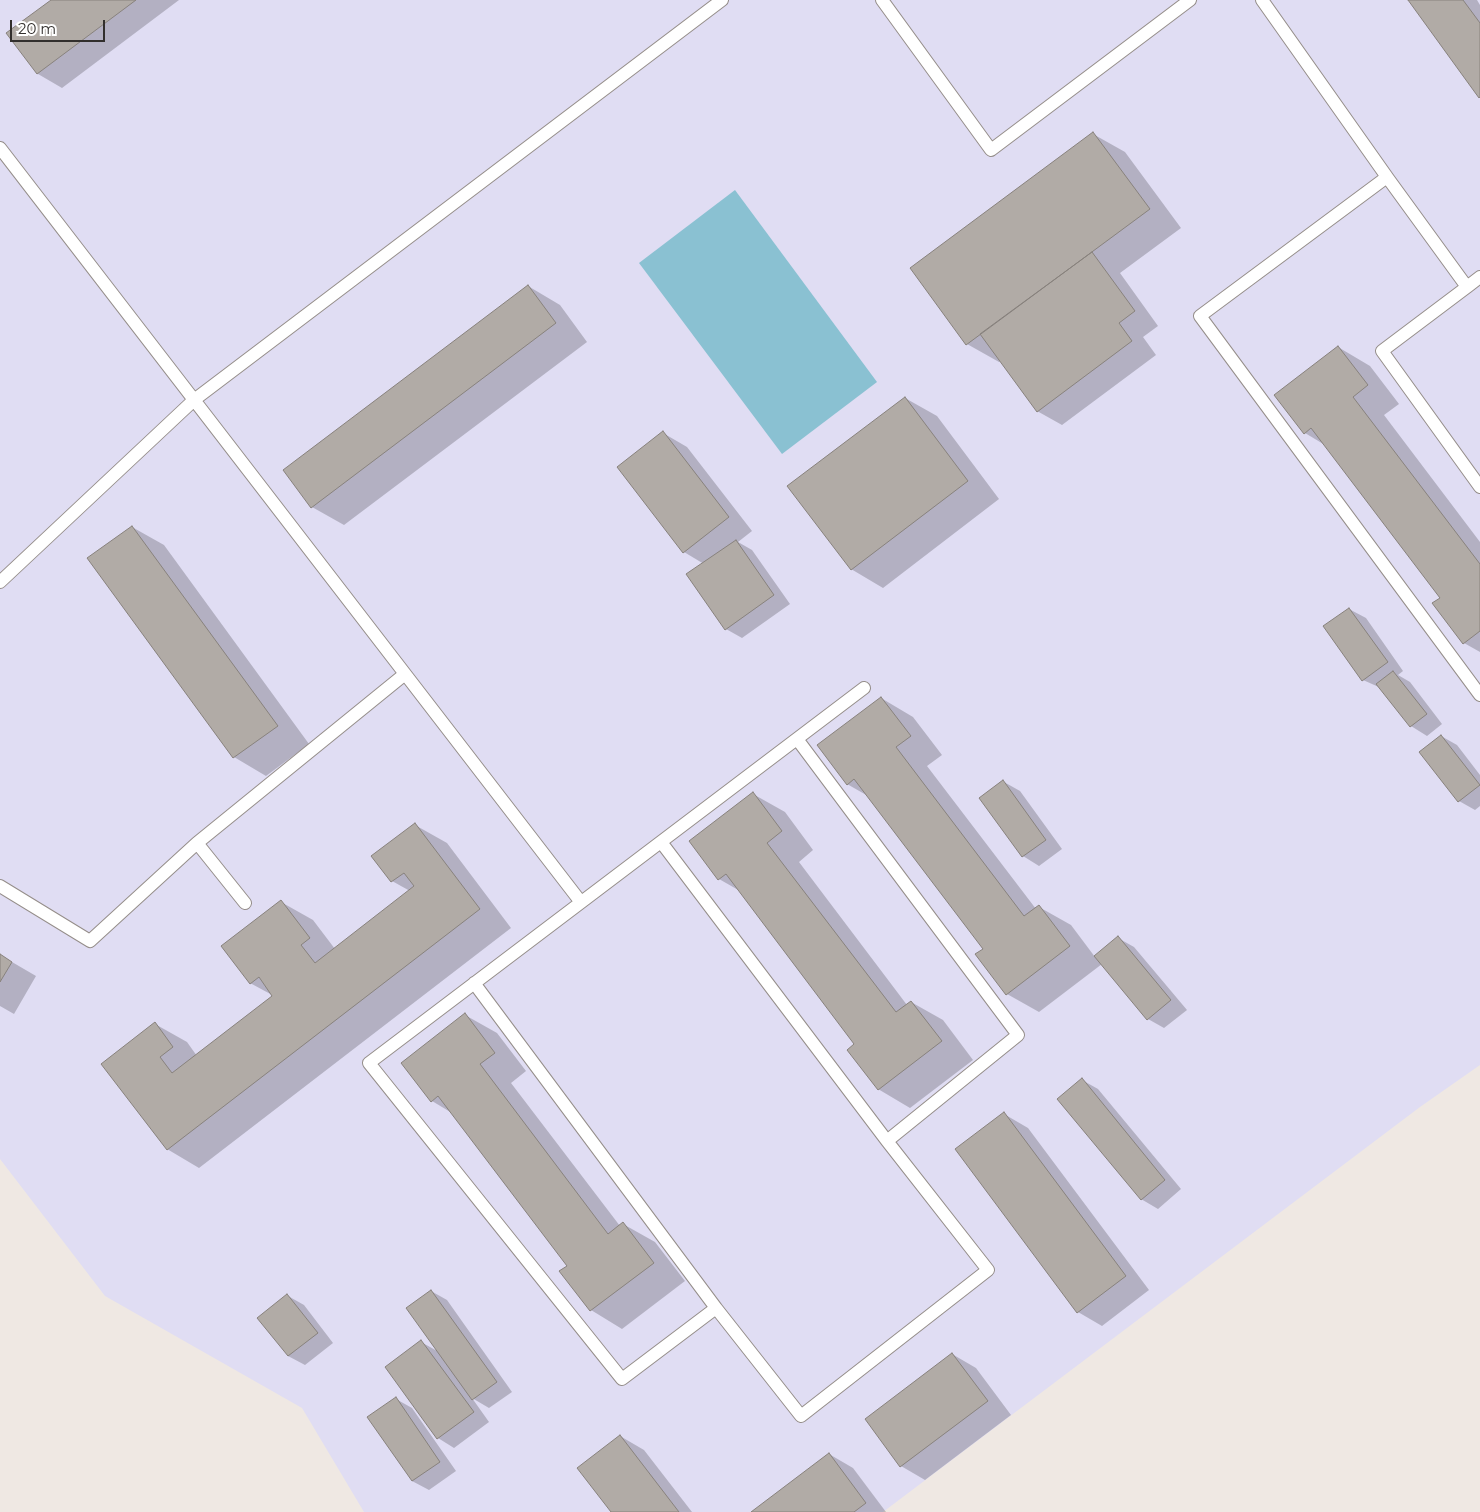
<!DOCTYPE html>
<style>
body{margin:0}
#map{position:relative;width:1480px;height:1512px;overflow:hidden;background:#efe8e3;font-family:Montserrat,sans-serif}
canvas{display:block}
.scale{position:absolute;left:10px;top:20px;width:95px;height:22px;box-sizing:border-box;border:2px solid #322f2d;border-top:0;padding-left:6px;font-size:15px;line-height:18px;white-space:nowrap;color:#322f2d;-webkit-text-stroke:4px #fff;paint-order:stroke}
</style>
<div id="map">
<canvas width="1480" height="1512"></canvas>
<div class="scale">20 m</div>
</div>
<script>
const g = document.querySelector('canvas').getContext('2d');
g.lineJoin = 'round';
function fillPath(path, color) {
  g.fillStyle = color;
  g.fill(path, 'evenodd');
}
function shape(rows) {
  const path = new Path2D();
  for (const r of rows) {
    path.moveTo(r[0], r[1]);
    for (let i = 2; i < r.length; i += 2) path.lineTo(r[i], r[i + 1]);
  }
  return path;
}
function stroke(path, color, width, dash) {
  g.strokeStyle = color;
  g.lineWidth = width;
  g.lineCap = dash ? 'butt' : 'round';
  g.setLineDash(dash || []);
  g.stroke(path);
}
fillPath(shape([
 [0,0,1480,0,1480,1065,1420,1107,883,1512,364,1512,302,1408,105,1296,0,1159]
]), '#e0ddf3');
fillPath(shape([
 [735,190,877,382,782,454,639,263]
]), '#8ac1d2');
fillPath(shape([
 [53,0,179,0,62,88,38,74,8,34],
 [1410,0,1477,0,1480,5,1480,97],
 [1093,134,1125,152,1181,228,1120,273,1158,326,1143,337,1156,355,1062,425,1037,411,1001,361,999,362,967,344],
 [528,286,560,305,587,342,344,525,312,507],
 [1338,347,1370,366,1399,404,1384,415,1480,542,1480,652,1464,643,1441,598,1325,445,1305,433],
 [905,398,937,416,999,499,883,588,851,569],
 [663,433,687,447,752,531,738,542,752,550,790,604,742,638,726,629,704,564,684,552],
 [132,527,164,545,309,744,266,776,234,757],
 [1349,609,1366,618,1403,671,1398,675,1410,682,1442,724,1427,736,1411,726,1381,688,1363,680],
 [881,698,913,717,942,755,927,766,1036,909,1039,907,1071,925,1095,957,1118,938,1134,947,1187,1010,1164,1028,1148,1019,1102,964,1039,1012,1007,994,984,949,868,796,847,784],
 [1441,736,1457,745,1480,775,1480,806,1475,810,1459,801],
 [1004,782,1020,791,1062,849,1039,866,1023,856],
 [753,794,785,812,813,850,799,862,907,1005,911,1002,943,1020,973,1060,910,1108,878,1089,856,1044,740,891,719,879,690,841],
 [415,825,447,843,511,928,199,1168,167,1149,155,1024,187,1042,197,1056,274,996,250,983,281,902,313,920,335,949,410,891,392,881],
 [0,955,36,976,14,1014,0,1006],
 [465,1015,497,1033,526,1071,511,1083,620,1226,623,1224,655,1242,685,1281,622,1329,591,1310,568,1266,452,1113,432,1101],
 [1082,1080,1098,1089,1181,1189,1158,1209,1141,1199],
 [1004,1114,1028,1128,1149,1290,1102,1326,1078,1312],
 [431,1291,447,1300,512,1392,489,1408,472,1398,489,1422,454,1448,438,1438,386,1367,421,1342,439,1352],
 [288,1296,304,1305,333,1343,305,1365,288,1356],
 [952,1354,976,1368,1011,1415,925,1480,901,1466],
 [396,1399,412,1408,456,1471,429,1490,412,1481],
 [620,1436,644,1450,692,1512,612,1512],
 [829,1454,853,1468,886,1512,754,1512]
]), '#0003');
const building = shape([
 [51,0,136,0,37,74,6,33,51,0],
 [1408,0,1463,0,1480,23,1480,97,1479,98,1408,0],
 [1093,132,1150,209,966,345,910,268,1093,132],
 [1092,252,1135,311,1119,323,1132,341,1037,412,980,334,1092,252],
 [528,285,556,323,311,508,283,470,528,285],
 [1338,346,1368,385,1353,397,1480,564,1480,631,1463,644,1432,603,1440,598,1311,428,1304,434,1274,395,1338,346],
 [905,397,968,481,851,570,787,486,905,397],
 [663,431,729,517,683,553,617,467,663,431],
 [132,526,278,726,233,758,87,558,132,526],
 [736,540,774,595,725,630,686,574,736,540],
 [1349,608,1388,662,1362,681,1323,626,1349,608],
 [1393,671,1427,714,1410,727,1376,684,1393,671],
 [881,697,911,736,896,747,1024,916,1039,905,1070,946,1006,995,975,954,983,949,854,779,847,785,817,745,881,697],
 [1441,735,1480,785,1458,802,1419,752,1441,735],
 [1003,780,1046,840,1022,857,979,798,1003,780],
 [753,792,782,831,767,843,896,1012,911,1001,942,1041,878,1090,847,1050,854,1044,726,874,718,880,689,841,753,792],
 [415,823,480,909,167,1150,101,1064,155,1022,173,1047,160,1057,172,1073,272,996,259,977,250,984,221,946,281,900,310,938,301,945,315,963,414,886,404,873,391,882,371,856,415,823],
 [1118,936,1171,1000,1147,1020,1094,956,1118,936],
 [0,954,12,962,0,982,0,954],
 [465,1013,495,1053,480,1064,608,1234,623,1222,654,1263,590,1311,559,1271,567,1266,438,1096,431,1102,401,1063,465,1013],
 [1082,1078,1165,1180,1141,1200,1057,1099,1082,1078],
 [1004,1112,1126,1276,1077,1313,955,1149,1004,1112],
 [431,1290,497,1382,472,1400,406,1308,431,1290],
 [287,1294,318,1333,288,1356,257,1318,287,1294],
 [421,1340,474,1412,437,1439,385,1367,421,1340],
 [952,1353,988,1401,900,1467,865,1419,952,1353],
 [396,1397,440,1462,412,1481,367,1417,396,1397],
 [620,1435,679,1512,611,1512,577,1468,620,1435],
 [829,1453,866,1503,854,1512,751,1512,829,1453]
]);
fillPath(building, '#b1aba6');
stroke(building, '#88827d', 1);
const lane = shape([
 [882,0,991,150,1190,0],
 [1262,0,1387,177,1200,316,1480,695],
 [0,148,580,901],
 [1387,177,1467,287,1382,351,1480,487],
 [1467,287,1480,277],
 [0,582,194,400,722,0],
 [797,739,1018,1035,887,1141],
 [661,842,887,1141,988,1270,801,1416,716,1308,622,1379,369,1063,864,688],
 [197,843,245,903],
 [0,886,90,941,197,843,405,674],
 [474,983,716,1308]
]);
stroke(lane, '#958e8a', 14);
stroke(lane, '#fff', 12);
</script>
